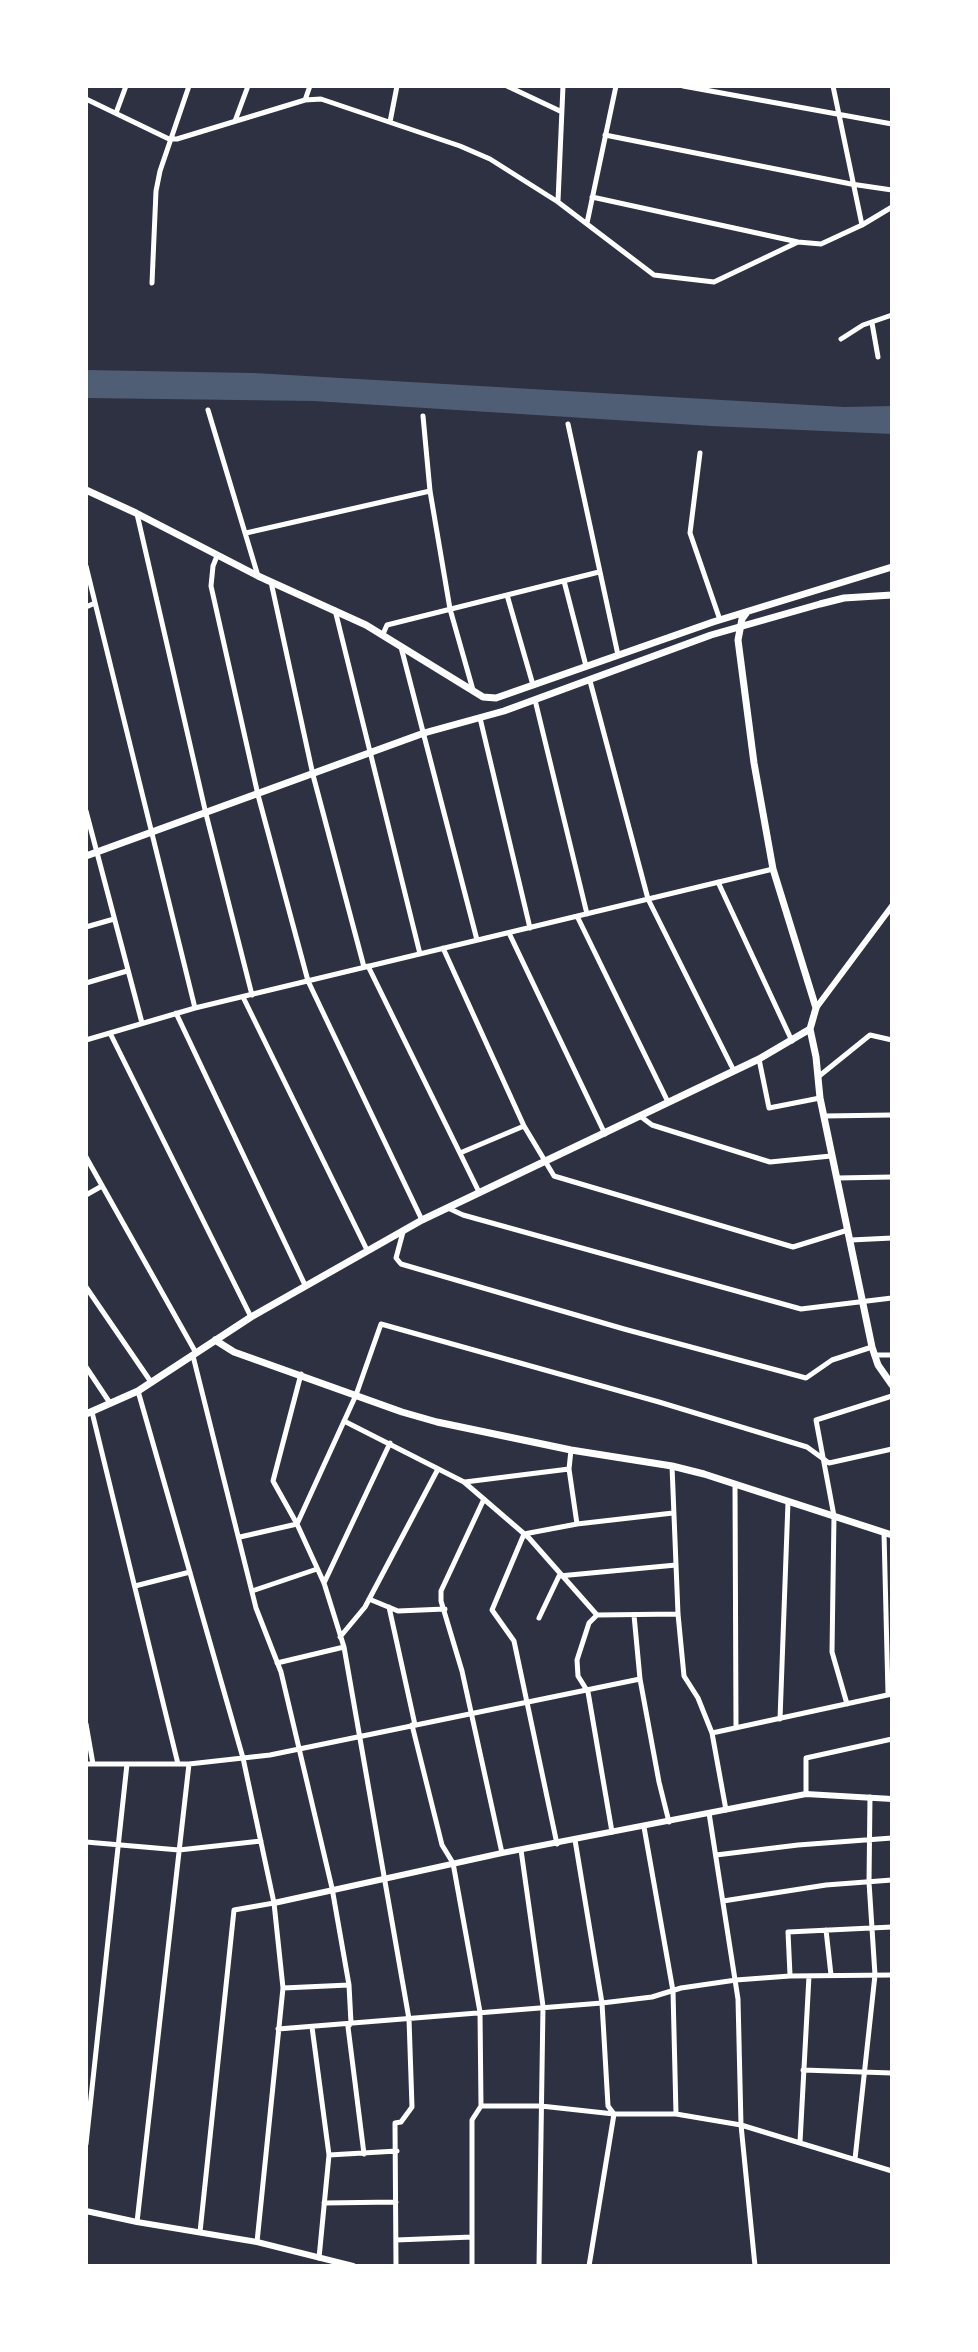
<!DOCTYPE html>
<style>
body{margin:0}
#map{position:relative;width:978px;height:2352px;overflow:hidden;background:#2d3142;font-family:Quicksand,sans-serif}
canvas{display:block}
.frame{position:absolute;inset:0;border:88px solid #fff;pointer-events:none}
</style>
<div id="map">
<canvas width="978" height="2352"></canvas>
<div class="frame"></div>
</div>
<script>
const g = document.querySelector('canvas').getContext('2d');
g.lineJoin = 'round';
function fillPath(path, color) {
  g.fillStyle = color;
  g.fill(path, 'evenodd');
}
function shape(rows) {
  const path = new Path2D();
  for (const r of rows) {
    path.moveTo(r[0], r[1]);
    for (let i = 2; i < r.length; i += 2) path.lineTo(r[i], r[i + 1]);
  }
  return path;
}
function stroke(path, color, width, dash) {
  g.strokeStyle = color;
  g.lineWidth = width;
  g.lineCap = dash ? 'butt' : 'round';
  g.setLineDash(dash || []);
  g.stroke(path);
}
fillPath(shape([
 [86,370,254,373,844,407,892,406,892,434,711,426,314,401,86,398]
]), '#4f5d75');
stroke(shape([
 [507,86,560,111],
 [683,86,892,124],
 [833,86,862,225,892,207],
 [86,99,169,139,177,139,305,100,321,99,460,146,490,159,558,202,654,275,714,282,798,242],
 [305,100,310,86],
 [116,113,126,86],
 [235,121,248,86],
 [390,122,397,86],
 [605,135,851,184,892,190],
 [592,197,798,242,821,244,862,225],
 [558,201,563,86],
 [587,223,616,86],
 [152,283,156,191,160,171,189,86],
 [872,323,878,357],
 [841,339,863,325,892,315],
 [208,410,258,576],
 [423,416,430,491,450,609,473,690],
 [568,424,618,655],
 [700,453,690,533,720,620],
 [137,514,206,814,252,995],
 [246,533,430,491],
 [217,556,213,566,211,586,258,795,308,981,422,1220],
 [86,566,195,1008],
 [564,581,586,666],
 [271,582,313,775,364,967],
 [507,595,533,685],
 [86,607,95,603],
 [335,610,420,954],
 [383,634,387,625,599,572],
 [401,647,477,940],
 [590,681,648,899,734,1071],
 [535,700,587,914],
 [480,718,530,928],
 [86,811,142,1023],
 [718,882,792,1041],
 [577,916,668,1102],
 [86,927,114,919],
 [509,933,605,1134],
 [443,948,524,1126,554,1176,793,1247,848,1230],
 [368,966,479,1192],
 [86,983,127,971],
 [243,997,367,1250],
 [176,1013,305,1285],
 [110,1033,251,1317],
 [86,1040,195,1008,773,869],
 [759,1059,769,1108,820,1098],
 [818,1077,870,1035,892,1040],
 [640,1116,652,1125,770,1162,831,1156],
 [824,1116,892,1115],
 [460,1153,524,1126],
 [86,1157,196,1353],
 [837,1178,892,1177],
 [86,1195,102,1186],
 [448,1208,463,1215,801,1309,892,1298],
 [403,1232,396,1258,401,1264,624,1329,806,1378,832,1360,872,1347],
 [851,1240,892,1238],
 [86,1287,151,1382],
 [874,1355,892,1355],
 [193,1356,256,1608,281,1672,332,1888,349,1985,351,2023,348,2027,364,2154],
 [86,1367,110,1403],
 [301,1374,273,1481,297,1524,324,1583,344,1647,409,2019,412,2107,401,2122,395,2123,396,2266],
 [138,1391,243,1758,274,1903,283,1988,257,2242],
 [92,1412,178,1764],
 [344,1421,464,1482,529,1538,597,1615,678,1614],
 [571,1450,569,1469,577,1524],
 [672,1466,678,1614,684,1676,698,1698,712,1733,726,1810],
 [465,1482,569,1469],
 [735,1484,736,1728],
 [484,1499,441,1591,441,1601,462,1671,502,1853],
 [884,1533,888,1694],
 [240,1537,297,1524,356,1395,381,1324,659,1402,807,1447,829,1463,892,1449],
 [324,1583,390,1443],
 [135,1586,190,1572],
 [252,1591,317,1569],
 [369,1599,398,1611,445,1609],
 [389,1607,415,1725],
 [597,1615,589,1623,577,1660,578,1676,588,1692,612,1832],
 [634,1615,640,1679,659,1782,669,1822],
 [539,1618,559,1576,676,1565],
 [340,1637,365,1607,438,1469],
 [277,1663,344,1647],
 [847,1704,832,1652,834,1516,816,1420,892,1396],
 [780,1719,788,1502],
 [86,1724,93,1764],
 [412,1725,442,1845,453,1863,480,2012,481,2106,472,2120,472,2266],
 [712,1733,892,1694],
 [86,1764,189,1764,270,1755,640,1679],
 [806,1794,806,1758,892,1739],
 [709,1813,738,1999,741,2125,755,2266],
 [644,1827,673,1991,676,2114],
 [575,1840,602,2003,608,2106,614,2114,589,2266],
 [86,1842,179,1850,261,1841],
 [557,1844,514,1641,492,1610,524,1534,577,1524,673,1513],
 [521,1850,543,2006,539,2266],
 [716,1855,798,1845,892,1838],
 [723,1901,826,1885,892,1880],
 [826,1930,831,1975],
 [790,1975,788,1932,892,1927],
 [283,1988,349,1985],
 [312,2027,329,2155,319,2258],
 [278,2029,602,2003,652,1997,681,1988,736,1980,790,1976,892,1975],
 [803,2070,892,2073],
 [481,2106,541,2106,614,2114,676,2114,741,2125,892,2171],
 [800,2142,809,1976],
 [86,2144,127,1764],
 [329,2155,397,2151],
 [855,2159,875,1975,869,1882,870,1797],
 [324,2203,396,2202],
 [137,2222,189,1764],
 [200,2232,234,1910,274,1903],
 [396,2240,472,2237]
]), '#fff', 5);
stroke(shape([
 [816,1008,892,906],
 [274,1903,502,1853,806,1794,892,1799],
 [86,2211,137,2222,257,2242,353,2266]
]), '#fff', 6);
stroke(shape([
 [86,490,136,513,258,576,366,625,483,697,496,698,713,622,892,567],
 [747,612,742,619,738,640,754,763,773,869,816,1008,810,1029,816,1057,820,1098,872,1347,878,1365,892,1385],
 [86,856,424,733,504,711,711,635,820,604,844,598,892,595],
 [215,1340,234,1352,402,1412,437,1422,571,1450,672,1466,704,1474,892,1535],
 [86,1414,138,1391,251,1317,422,1220,759,1059,810,1029]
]), '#fff', 7);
</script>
